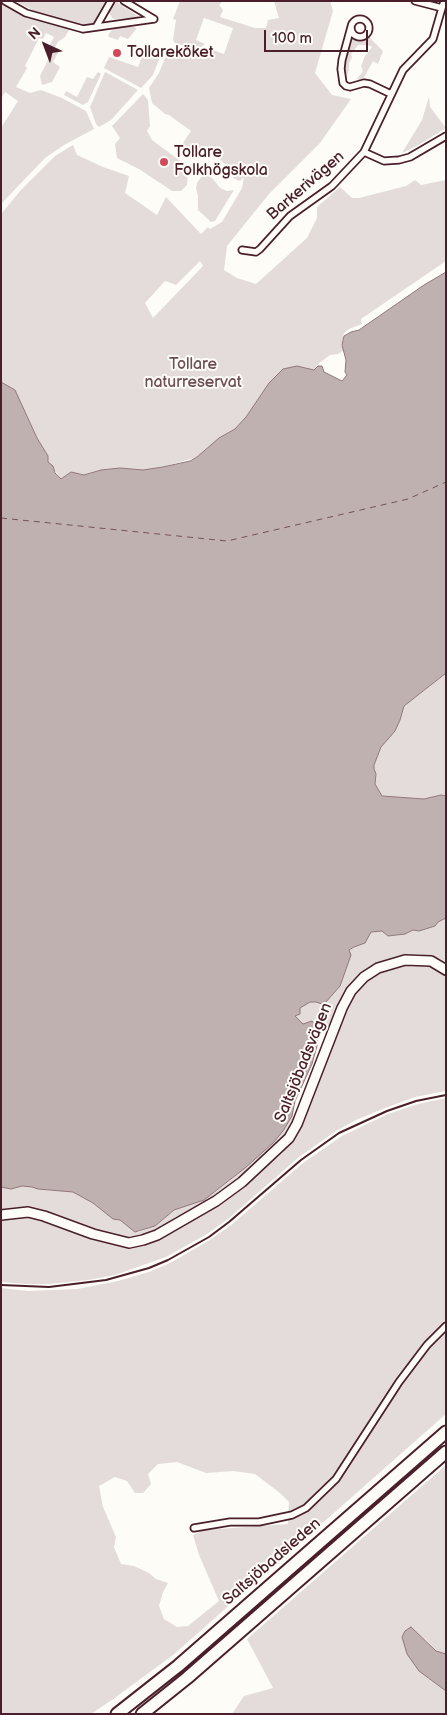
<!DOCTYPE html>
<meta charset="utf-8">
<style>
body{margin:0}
#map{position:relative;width:447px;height:1715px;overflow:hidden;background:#fdfcf7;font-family:"Balsamiq Sans",sans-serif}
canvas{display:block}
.frame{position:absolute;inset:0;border:2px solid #4a1f2b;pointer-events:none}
.north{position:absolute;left:20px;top:20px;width:50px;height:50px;-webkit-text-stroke:4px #fdfcf7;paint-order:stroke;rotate:317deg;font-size:14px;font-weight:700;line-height:20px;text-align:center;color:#4a1f2b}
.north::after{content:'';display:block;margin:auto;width:18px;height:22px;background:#4a1f2b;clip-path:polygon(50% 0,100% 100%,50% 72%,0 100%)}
.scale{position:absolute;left:264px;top:30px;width:104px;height:22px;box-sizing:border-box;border:2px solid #4a1f2b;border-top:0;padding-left:6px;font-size:15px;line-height:18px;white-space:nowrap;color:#4a1f2b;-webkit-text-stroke:4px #fdfcf7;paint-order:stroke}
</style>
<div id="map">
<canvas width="447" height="1715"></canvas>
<div class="frame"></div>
<div class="north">N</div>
<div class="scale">100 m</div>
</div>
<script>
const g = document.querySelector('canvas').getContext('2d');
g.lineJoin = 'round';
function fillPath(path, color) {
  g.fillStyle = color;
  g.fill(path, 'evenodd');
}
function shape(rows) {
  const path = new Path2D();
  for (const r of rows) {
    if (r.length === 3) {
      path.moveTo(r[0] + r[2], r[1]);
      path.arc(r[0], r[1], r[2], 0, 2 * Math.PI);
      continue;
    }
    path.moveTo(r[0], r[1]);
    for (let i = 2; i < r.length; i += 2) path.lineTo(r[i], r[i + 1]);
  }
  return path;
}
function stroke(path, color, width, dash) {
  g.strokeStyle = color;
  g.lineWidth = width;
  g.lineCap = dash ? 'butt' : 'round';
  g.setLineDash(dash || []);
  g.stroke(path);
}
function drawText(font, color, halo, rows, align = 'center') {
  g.font = font + ' "Balsamiq Sans",sans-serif';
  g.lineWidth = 4;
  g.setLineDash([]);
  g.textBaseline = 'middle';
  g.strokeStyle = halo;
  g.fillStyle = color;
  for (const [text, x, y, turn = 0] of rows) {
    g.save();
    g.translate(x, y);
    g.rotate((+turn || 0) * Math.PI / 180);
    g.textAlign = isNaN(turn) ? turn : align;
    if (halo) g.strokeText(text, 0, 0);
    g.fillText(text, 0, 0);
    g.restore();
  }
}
fillPath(shape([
 [15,1,108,1,97,20,91,26,86,27,40,14],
 [115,1,138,16,138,18,113,19,109,13],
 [180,1,223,1,219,5,223,10,220,17,255,28,266,28,268,20,279,18,274,1,330,1,333,11,315,73,332,95,351,99,320,143,269,194,227,246,224,270,237,278,256,284,307,238,317,218,317,207,340,187,352,198,359,198,406,186,415,180,421,185,446,180,446,261,361,319,362,324,349,329,344,333,342,345,344,350,338,354,330,355,318,364,314,370,297,366,269,383,246,417,235,429,219,438,197,457,163,467,143,470,120,468,113,470,101,470,84,475,71,472,61,479,48,462,48,456,37,438,15,390,1,382,1,214,21,190,55,156,73,145,77,155,103,167,129,176,125,193,157,215,166,197,201,234,208,227,210,229,222,222,242,188,244,177,240,181,233,178,236,175,206,146,197,154,193,153,189,156,180,151,179,149,191,131,169,115,165,114,152,103,149,88,159,73,168,51,195,56,207,48,224,54,233,28,204,18,196,40,205,44,201,47,195,49,175,43,173,40,176,20,173,19],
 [200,261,203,266,153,318,145,303,165,281,176,285],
 [1,2,12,9,70,28,65,37,58,42,54,49,49,47,54,37,46,33,43,39,39,38,25,66,27,68,16,87,30,93,41,90,62,98,86,111,94,129,64,145,45,158,1,204,1,128,18,101,5,92,1,99],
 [120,26,133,27,137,28,128,39,120,36,118,40,109,37,108,35,112,30],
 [369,37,383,51,378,64,373,61,362,81,357,79,363,71,361,66,365,56,372,47,368,45,358,45,351,54,352,57,349,63,349,70,347,75,343,70,352,40,360,39,365,40],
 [146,46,162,52,153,75,141,88,104,68,109,57,138,67],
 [57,48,60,49,53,62,60,67,52,82,42,85,40,76,52,52,55,53],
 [98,72,101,74,88,102,83,105,64,95,66,91,77,97,87,77,93,79],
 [105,72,138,90,111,120,99,127,96,124,90,107],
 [143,94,148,100,150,126,147,131,152,140,183,163,188,170,187,185,181,191,172,191,139,169,117,158,115,144,120,138,112,126],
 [429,97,430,107,446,128,417,146,402,153,422,120],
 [204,173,213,179,220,188,227,191,234,190,215,221,211,222,198,210,198,195,196,189,197,183],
 [446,673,446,796,441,795,424,799,382,796,375,784,376,774,374,770,374,765,381,747,400,720,404,706],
 [446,918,446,964,432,956,417,954,396,957,379,962,364,972,330,1032,318,1033,315,1025,303,1024,295,1016,300,1014,300,1008,310,1002,316,1002,322,1004,326,1002,340,986,347,964,349,951,354,947,365,943,370,932,382,931,388,936,405,934,413,930,419,931,435,926,438,922],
 [408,964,430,964,446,973,446,1091,415,1097,385,1108,356,1120,336,1131,299,1157,228,1219,207,1234,166,1257,115,1275,88,1280,49,1284,28,1284,1,1282,1,1220,30,1217,45,1220,115,1245,134,1247,150,1243,215,1206,244,1186,282,1153,302,1125,350,999,360,986,372,976,391,967],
 [446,1098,446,1414,173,1655,116,1697,91,1714,1,1714,1,1288,28,1291,77,1289,118,1281,149,1272,172,1262,208,1241,230,1226,303,1163,342,1136,388,1114,418,1104],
 [177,1462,206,1473,233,1471,255,1474,280,1493,289,1502,288,1524,204,1530,193,1535,199,1555,219,1601,188,1626,177,1627,164,1619,159,1606,163,1592,168,1583,156,1579,149,1573,134,1566,121,1564,114,1547,116,1537,103,1507,99,1486,115,1477,127,1481,135,1493,143,1493,151,1484,148,1474,158,1464],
 [292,1116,296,1119,289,1134,239,1181,198,1208,175,1217,162,1229,151,1235,130,1239,112,1236,43,1210,27,1208,1,1212,1,1187,11,1189,22,1186,32,1187,38,1189,73,1192,93,1203,113,1219,120,1220,135,1232,139,1232,155,1226,174,1210,204,1200,232,1179,283,1131],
 [446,1465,446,1654,436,1651,425,1639,419,1671,446,1691,446,1714,232,1714,244,1696,273,1688,247,1639]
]), '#e3dcda');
const water = shape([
 [446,272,446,673,404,706,400,720,395,731,381,747,374,765,374,769,376,774,375,784,382,796,424,799,441,795,446,796,446,918,438,922,435,926,419,931,413,930,405,934,388,936,382,931,371,932,365,943,354,947,349,950,351,955,340,986,326,1002,322,1004,316,1002,310,1002,300,1008,300,1014,295,1016,303,1024,312,1021,315,1025,318,1033,317,1046,312,1064,295,1101,292,1116,283,1131,273,1143,245,1168,204,1200,174,1210,155,1226,135,1232,120,1220,113,1219,93,1203,73,1192,38,1189,32,1187,22,1186,11,1189,1,1187,1,382,15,390,37,438,48,456,48,462,53,466,55,473,61,479,71,472,84,475,101,470,120,468,143,470,163,467,190,461,197,457,219,438,235,429,246,417,269,383,283,369,297,366,314,370,318,366,322,366,324,372,342,381,347,375,345,372,346,360,342,345,344,336,351,332,359,330,424,285,446,272],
 [411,1627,436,1651,446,1654,446,1691,419,1671,407,1654,402,1637,405,1631,411,1627]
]);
fillPath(water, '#c0b1b1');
stroke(water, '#91777b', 1);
stroke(shape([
 [1,518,227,541,408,499,446,482]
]), '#73525a', 1, [6, 5]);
const street = shape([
 [5,1,26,13,83,29,154,19],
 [124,1,154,19],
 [415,1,442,8],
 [360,28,9],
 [96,27,111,1],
 [351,27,342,60,341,69,343,83,346,86,350,87,364,83,370,84,391,94],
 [364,152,384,161,399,160,410,157,446,136],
 [242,250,256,252,260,249,290,216,332,186,364,152,403,70,433,39,444,1],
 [194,1528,230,1522,259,1522,292,1515,306,1508,336,1479,399,1382,427,1345,446,1326]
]);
const secondary = shape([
 [1,1215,28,1212,44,1216,93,1234,129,1243,143,1240,157,1235,216,1201,242,1182,289,1138,297,1124,342,1008,351,991,364,977,378,968,405,960,431,961,446,970]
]);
const highway = shape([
 [117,1714,178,1666,446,1432],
 [142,1714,187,1678,446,1452]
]);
stroke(street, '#4a1f2b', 9);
stroke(secondary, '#4a1f2b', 12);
stroke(highway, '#4a1f2b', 15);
stroke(street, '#fdfcf7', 5.5);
stroke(secondary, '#fdfcf7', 9);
stroke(highway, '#fdfcf7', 11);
stroke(shape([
 [1,1285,49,1287,106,1280,149,1268,168,1260,209,1237,229,1222,301,1160,339,1133,387,1111,416,1101,446,1095]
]), '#4a1f2b', 2);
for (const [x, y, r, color] of [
 [117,53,5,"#d1495b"],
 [164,162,5,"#d1495b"]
]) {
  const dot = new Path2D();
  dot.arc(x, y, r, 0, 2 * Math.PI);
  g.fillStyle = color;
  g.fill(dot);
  stroke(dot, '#fdfcf7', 2);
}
drawText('16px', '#4a1f2b', '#fdfcf7', [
 ["Tollareköket",127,53],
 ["Tollare",174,153],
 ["Folkhögskola",174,171]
], 'left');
drawText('16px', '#4a1f2b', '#fdfcf7', [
 ["Barkerivägen",306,186,-41],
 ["Saltsjöbadsvägen",304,1063,-68],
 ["Saltsjöbadsleden",272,1562,-41]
]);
drawText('16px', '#704e57', '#fdfcf7', [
 ["Tollare",193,365],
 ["naturreservat",193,383]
]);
</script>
